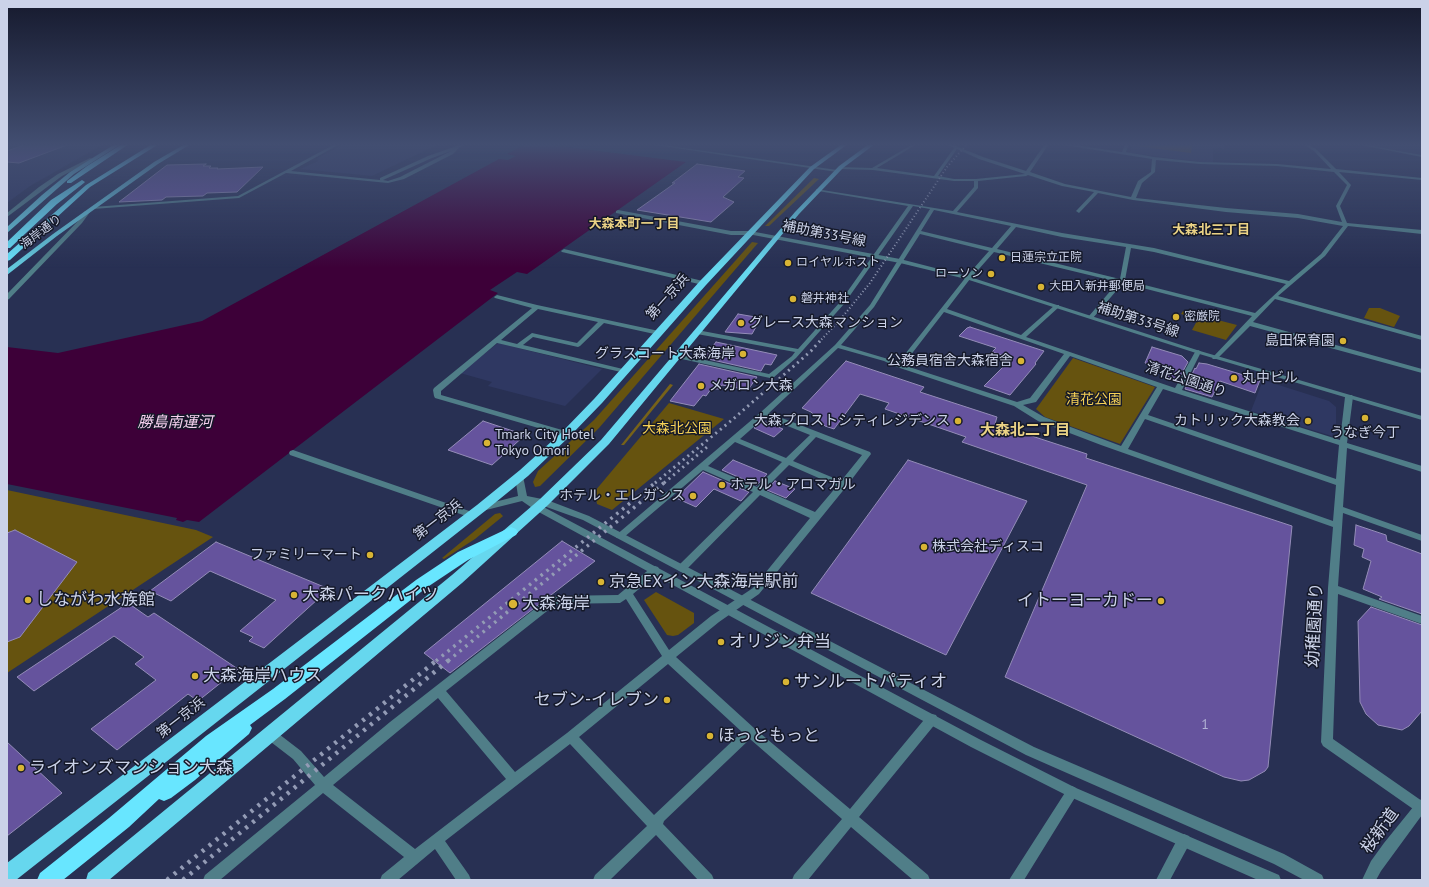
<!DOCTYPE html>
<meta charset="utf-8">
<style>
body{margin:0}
#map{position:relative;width:1429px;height:887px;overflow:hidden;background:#283053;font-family:"PT Sans",sans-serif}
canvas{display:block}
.frame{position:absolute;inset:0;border:8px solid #cbd2e8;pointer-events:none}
</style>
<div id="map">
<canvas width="1429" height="887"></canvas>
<div class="frame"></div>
</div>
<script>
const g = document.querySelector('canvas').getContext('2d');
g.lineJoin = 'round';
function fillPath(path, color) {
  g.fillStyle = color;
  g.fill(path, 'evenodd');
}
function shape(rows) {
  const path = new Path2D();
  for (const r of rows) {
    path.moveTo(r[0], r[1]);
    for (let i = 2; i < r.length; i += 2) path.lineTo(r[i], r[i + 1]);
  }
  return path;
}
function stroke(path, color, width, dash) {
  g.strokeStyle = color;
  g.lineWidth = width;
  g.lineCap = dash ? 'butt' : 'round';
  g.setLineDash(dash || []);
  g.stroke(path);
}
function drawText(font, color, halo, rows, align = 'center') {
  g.font = font + ' "PT Sans","Noto Sans JP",sans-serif';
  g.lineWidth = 3;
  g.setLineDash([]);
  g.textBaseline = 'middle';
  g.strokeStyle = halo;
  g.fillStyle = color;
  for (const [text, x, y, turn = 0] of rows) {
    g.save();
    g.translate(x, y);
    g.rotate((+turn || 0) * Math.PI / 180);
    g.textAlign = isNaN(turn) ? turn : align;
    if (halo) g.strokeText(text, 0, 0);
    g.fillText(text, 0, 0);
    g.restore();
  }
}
fillPath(shape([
 [7,144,104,144,30,186,7,203],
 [344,144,450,144,444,146,437,145,372,176,300,169,318,161,317,158],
 [1131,144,1224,144,1224,149,1213,148,1213,162,1200,162,1131,153,1130,152],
 [1360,144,1422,144,1422,155],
 [498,343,602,369,565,406,488,386,492,382,460,373],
 [1263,380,1329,401,1336,407,1336,423,1332,436,1251,411]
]), '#2f3862');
fillPath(shape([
 [1137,144,1182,144,1192,145,1191,153,1136,146],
 [814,178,819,179,769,226,765,226],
 [752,242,758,243,599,428,540,486,535,487,533,482,538,471,594,420],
 [1369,308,1380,308,1400,316,1394,327,1364,318],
 [1183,311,1237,325,1226,340,1192,330,1198,319,1181,314],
 [1073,358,1155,387,1120,444,1045,417,1036,409],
 [669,403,724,419,612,510,597,504,595,491],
 [7,490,196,530,213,537,7,673],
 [500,513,503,516,502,517,475,539,444,559,442,558,495,514],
 [656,592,694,613,694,623,678,635,673,636,667,635,644,600]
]), '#66530f');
fillPath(shape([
 [670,384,673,385,624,445,621,445]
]), '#776219');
fillPath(shape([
 [526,144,543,144,686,162,527,274,517,272,490,290,498,293,199,522,187,520,183,522,176,520,177,518,7,484,7,347,58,353,202,321,499,159,508,160,516,156,507,154]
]), '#3d0038');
const building = shape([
 [27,144,67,144,67,145,19,163,7,162,7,151,27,144],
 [206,164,203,166,211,166,209,168,218,168,217,169,263,167,237,192,207,193,203,196,166,197,162,200,119,202,167,165,206,164],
 [697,164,745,171,738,177,744,178,723,197,734,202,711,222,637,210,675,183,672,183,697,164],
 [738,314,761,318,752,334,725,332,738,314],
 [970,327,1044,351,1035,363,1036,364,1010,395,984,386,1012,358,992,352,996,348,959,336,967,328,970,327],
 [716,342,777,355,771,365,765,364,761,371,704,358,716,342],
 [1152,347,1182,356,1188,362,1178,380,1161,375,1164,368,1145,363,1152,347],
 [846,361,924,387,920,392,997,417,995,424,1087,454,1086,458,1292,526,1268,767,1265,771,1249,780,1241,781,1224,777,1005,677,1087,485,962,442,966,437,885,409,889,403,860,394,834,429,825,426,811,412,802,408,846,361],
 [1199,363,1207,364,1260,380,1255,393,1220,381,1212,397,1185,389,1195,368,1196,369,1199,363],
 [699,364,757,377,748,390,722,385,719,389,711,389,706,396,703,395,694,406,670,401,699,364],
 [483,421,525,435,492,465,448,450,483,421],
 [763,421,783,429,774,437,754,428,763,421],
 [733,460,767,474,757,485,722,470,733,460],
 [908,460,1027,501,946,655,811,593,908,460],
 [703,472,749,492,741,501,714,489,696,507,676,498,703,472],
 [775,481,795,489,786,498,767,490,775,481],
 [1356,525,1386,535,1387,541,1422,554,1422,614,1379,599,1382,597,1363,589,1371,561,1362,557,1364,549,1354,545,1356,525],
 [15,530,77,562,20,637,7,642,7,533,15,530],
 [562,541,595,561,450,673,424,653,562,541],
 [216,542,329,589,264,648,249,641,253,637,240,631,276,600,210,571,171,601,150,591,216,542],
 [128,603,148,617,154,613,238,669,198,701,188,694,117,750,91,729,156,680,135,664,144,657,114,636,34,691,17,677,128,603],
 [1371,607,1422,625,1422,711,1409,726,1402,730,1378,725,1366,714,1360,702,1358,621,1371,607],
 [7,742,62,793,7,836,7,742]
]);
fillPath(building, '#65539d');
stroke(building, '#948cb8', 1);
fillPath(shape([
 [335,144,340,144,291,171,380,180,380,178,428,156,462,144,467,144,460,147,453,154,404,179,388,183,286,173,239,198,93,209,91,208,93,207,238,196,335,144],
 [451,151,400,177,388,181,383,180,432,158,451,151],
 [913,144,917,144,877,168,934,176,954,148,946,144,951,144,983,157,1026,171,1045,144,1049,144,1030,172,1065,184,1131,197,1138,181,1151,172,1152,159,1063,145,1061,144,1069,144,1122,152,1125,144,1129,144,1126,152,1154,157,1200,162,1277,164,1331,169,1314,151,1303,144,1307,144,1316,149,1336,169,1422,178,1422,180,1339,172,1351,185,1340,206,1347,223,1422,230,1422,234,1348,226,1325,256,1278,296,1422,336,1422,340,1275,299,1253,322,1422,369,1422,373,1250,326,1217,359,1213,359,1212,358,1213,357,1252,316,1123,283,1093,318,1091,319,1088,317,1089,316,1118,282,994,252,970,279,947,309,1021,335,1055,305,1059,305,1059,307,1026,337,1175,388,1195,352,1198,350,1200,351,1201,352,1182,390,1340,440,1345,397,1349,395,1352,395,1353,397,1347,443,1422,466,1422,472,1347,448,1343,507,1422,535,1422,541,1343,513,1338,586,1422,616,1422,624,1338,594,1333,739,1422,801,1422,812,1420,813,1416,811,1323,746,1321,742,1328,588,1333,527,1101,445,1038,421,1014,406,897,367,884,361,838,348,769,413,870,452,871,454,846,487,759,594,719,622,676,657,754,728,850,809,928,715,932,714,936,715,938,719,936,723,859,817,928,875,930,880,913,880,851,827,808,880,792,880,794,875,842,819,750,739,664,821,663,824,712,875,714,880,698,880,656,835,610,880,593,880,595,875,647,826,570,744,445,841,469,875,471,880,456,880,435,849,398,880,380,880,382,875,404,857,323,793,220,880,203,880,205,875,315,785,293,759,267,739,265,735,267,731,271,730,275,731,301,751,324,777,390,722,550,597,554,596,618,595,652,567,655,566,658,567,660,570,658,573,633,594,669,650,711,616,753,588,810,518,760,495,685,571,682,572,679,571,677,568,679,565,753,492,703,470,623,538,617,538,615,536,761,412,835,345,870,305,930,209,913,206,844,304,796,358,773,378,770,378,677,358,674,356,677,354,769,374,792,356,795,352,697,334,694,332,697,330,798,349,840,302,908,206,818,191,816,191,816,189,953,211,974,187,974,181,954,181,873,170,840,169,838,168,840,167,872,168,913,144],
 [957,149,979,159,1025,174,976,179,954,179,938,176,957,149],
 [1156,160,1200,164,1277,166,1334,172,1347,185,1336,206,1342,222,1298,214,1226,208,1136,198,1142,183,1155,172,1156,160],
 [1028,175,1062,186,1094,192,1077,210,1076,211,1079,213,1098,193,1133,200,1226,212,1298,218,1343,226,1321,254,1289,281,1154,248,1062,233,957,212,978,188,978,181,1026,176,1028,175],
 [934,210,1011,226,992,248,921,231,934,210],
 [1016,227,1062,237,1126,247,1120,279,997,249,1016,227],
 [920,234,989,251,966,277,898,363,888,359,841,345,874,307,920,234],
 [1131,248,1154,252,1286,284,1255,313,1125,280,1131,248],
 [944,312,1064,354,1030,398,1017,402,903,365,944,312],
 [1070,356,1157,387,1121,446,1044,417,1023,405,1036,402,1070,356],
 [1163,389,1339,445,1336,479,1148,415,1163,389],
 [765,417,810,435,786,458,740,439,765,417],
 [1145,419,1336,485,1333,521,1128,449,1145,419],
 [816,437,862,455,841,481,793,461,816,437],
 [735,442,782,462,757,487,708,466,735,442],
 [789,465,837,486,815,512,764,490,789,465],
 [626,599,662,656,567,733,515,772,446,691,556,604,620,603,626,599],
 [668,664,742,732,654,815,579,737,668,664],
 [438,698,506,779,415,849,333,785,438,698],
 [1355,144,1362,144,1422,155,1422,157,1355,144],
 [90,158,94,159,62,176,7,217,7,213,39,187,58,174,90,158],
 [618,210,731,231,750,231,753,233,750,235,731,235,616,213,616,211,618,210],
 [85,211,90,212,82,223,9,299,7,300,7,294,78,221,85,211],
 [564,249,703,281,706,283,703,285,562,252,561,251,564,249],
 [497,295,537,305,659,331,662,333,659,335,604,323,580,346,578,347,533,337,523,345,627,370,629,371,625,373,497,343,441,391,441,395,569,432,570,434,566,436,435,398,434,396,433,390,434,388,532,308,495,298,494,297,497,295],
 [538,309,598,322,577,343,532,333,517,344,501,340,538,309],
 [293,450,475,513,476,515,475,517,472,518,469,517,290,455,289,453,290,451,293,450],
 [1072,786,1076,788,1078,792,1076,796,1024,880,1009,880,1068,788,1072,786],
 [1184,834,1189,836,1191,841,1170,880,1156,880,1179,836,1184,834]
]), '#507e88');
fillPath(shape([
 [648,144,657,144,837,170,839,171,837,172,648,144],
 [750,231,900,259,970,277,1200,351,1422,416,1422,420,1196,353,966,279,900,263,748,234,748,232,750,231],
 [519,473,523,476,527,496,547,500,589,516,1034,747,1284,854,1322,875,1324,880,1304,880,1274,864,1026,755,583,520,538,504,979,739,1076,788,1279,875,1281,880,1258,880,1068,796,971,747,535,510,522,501,482,511,479,510,478,508,479,506,518,496,515,476,519,473],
 [1422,799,1422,815,1381,871,1376,880,1362,880,1371,861,1384,843,1418,801,1422,799]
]), '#507e88');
fillPath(shape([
 [115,144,121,144,74,174,7,233,7,227,42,195,70,172,115,144],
 [185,144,191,144,158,164,57,236,7,275,7,269,53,234,154,162,185,144]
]), '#63c8dd');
fillPath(shape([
 [842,144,848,144,814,169,706,285,602,403,570,436,528,476,485,511,16,880,7,880,7,863,477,505,520,470,562,432,594,399,700,281,810,167,842,144],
 [869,144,875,144,843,168,799,214,609,444,548,505,462,583,109,880,86,880,88,873,452,575,540,499,601,440,795,212,839,166,869,144]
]), '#66d7ee');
fillPath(shape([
 [122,144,129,144,71,183,67,183,67,181,87,166,122,144],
 [152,144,159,144,90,187,10,260,7,261,7,254,86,185,152,144],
 [82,180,85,182,84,183,57,204,10,248,7,248,7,242,51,200,82,180],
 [511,527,516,529,518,532,516,535,468,560,426,588,285,699,250,725,252,728,249,734,195,780,171,798,164,801,159,799,129,827,63,880,37,880,40,873,109,818,206,736,273,689,416,580,458,552,511,527]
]), '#68e6ff');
stroke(shape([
 [819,342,840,320,870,283,947,167,967,144]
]), '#939bb5', 2, [1, 2.5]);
stroke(shape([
 [655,483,732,420,811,351,820,341],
 [664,483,707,447]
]), '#939bb5', 3, [2, 4]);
stroke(shape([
 [436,661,656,482],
 [448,661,665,482]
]), '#939bb5', 3.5, [2.5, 5]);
stroke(shape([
 [167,880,437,660],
 [183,880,449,660]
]), '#939bb5', 4.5, [3, 6]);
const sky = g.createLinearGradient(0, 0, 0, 268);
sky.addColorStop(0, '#161a2e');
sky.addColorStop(0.54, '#424e71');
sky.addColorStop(1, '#424e7100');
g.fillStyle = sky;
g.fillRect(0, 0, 1429, 268);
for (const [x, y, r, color] of [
 [1002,258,4,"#d8b434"],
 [788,263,4,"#d8b434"],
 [991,274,4,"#d8b434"],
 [1041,287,4,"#d8b434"],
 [793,299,4,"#d8b434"],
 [1176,317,4,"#d8b434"],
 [741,323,4,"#d8b434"],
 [1343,341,4,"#d8b434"],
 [743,354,4,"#d8b434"],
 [1021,361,4,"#d8b434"],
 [1234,378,4,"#d8b434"],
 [701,386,4,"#d8b434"],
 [1365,418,4,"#d8b434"],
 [958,421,4,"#d8b434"],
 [1308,421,4,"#d8b434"],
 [487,443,4,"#d8b434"],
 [722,485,4,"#d8b434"],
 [693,496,4,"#d8b434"],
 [924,547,4,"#d8b434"],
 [370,555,4,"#d8b434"],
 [601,582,4,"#d8b434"],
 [294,595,4,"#d8b434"],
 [28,600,4,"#d8b434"],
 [1161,601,4,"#d8b434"],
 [513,604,5,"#d8b434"],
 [721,642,4,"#d8b434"],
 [195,676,4,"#d8b434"],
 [786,682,4,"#d8b434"],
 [667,700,4,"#d8b434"],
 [710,736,4,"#d8b434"],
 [21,768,4,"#d8b434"]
]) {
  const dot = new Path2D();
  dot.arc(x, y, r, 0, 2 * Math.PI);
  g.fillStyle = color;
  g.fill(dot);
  stroke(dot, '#151929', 1.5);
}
drawText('12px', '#cbd2e8', '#151929', [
 ["海岸通り",41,232,-37]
]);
drawText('12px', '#cbd2e8', '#151929', [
 ["日蓮宗立正院",1010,258],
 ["ロイヤルホスト",796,263],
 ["ローソン",983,274,"right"],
 ["大田入新井郵便局",1049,287],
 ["磐井神社",801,299],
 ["密厳院",1184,317]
], 'left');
drawText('bold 13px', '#ead285', '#151929', [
 ["大森本町一丁目",634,224],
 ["大森北三丁目",1211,230]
]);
drawText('14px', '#cbd2e8', '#151929', [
 ["補助第33号線",824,234,11],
 ["第一京浜",668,297,-48],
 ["補助第33号線",1138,320,18],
 ["清花公園通り",1186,380,18],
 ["第一京浜",438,520,-37],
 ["第一京浜",181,718,-38]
]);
drawText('14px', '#cbd2e8', '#151929', [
 ["グレース大森マンション",749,323,"left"],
 ["島田保育園",1335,341],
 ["グラスコート大森海岸",735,354],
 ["公務員宿舎大森宿舎",1013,361],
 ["丸中ビル",1242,378,"left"],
 ["メガロン大森",709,386,"left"],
 ["大森プロストシティレジデンス",950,421],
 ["カトリック大森教会",1300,421],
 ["うなぎ今丁",1365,433,"center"],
 ["Tmark City Hotel",495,435,"left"],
 ["Tokyo Omori",495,451,"left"],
 ["ホテル・アロマガル",730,485,"left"],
 ["ホテル・エレガンス",685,496],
 ["株式会社ディスコ",932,547,"left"],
 ["ファミリーマート",362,555]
], 'right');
drawText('14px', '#f7d256', '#151929', [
 ["清花公園",1094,400],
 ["大森北公園",677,429]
]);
drawText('14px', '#b2b2d5', null, [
 ["1",1205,725]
]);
drawText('italic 15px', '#f7d1f0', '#151929', [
 ["勝島南運河",175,423]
]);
drawText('bold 15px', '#ead285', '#151929', [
 ["大森北二丁目",1025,431]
]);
drawText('17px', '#cbd2e8', '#151929', [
 ["京急EXイン大森海岸駅前",609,582],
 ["大森パークハイツ",302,595],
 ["しながわ水族館",36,600],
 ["イトーヨーカドー",1153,601,"right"],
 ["大森海岸",522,604],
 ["オリジン弁当",729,642],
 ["大森海岸ハウス",203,676],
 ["サンルートパティオ",794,682],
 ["セブン-イレブン",659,700,"right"],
 ["ほっともっと",718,736],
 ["ライオンズマンション大森",29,768]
], 'left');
drawText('17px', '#cbd2e8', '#151929', [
 ["幼稚園通り",1315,625,-87],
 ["桜新道",1380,831,-54]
]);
</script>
